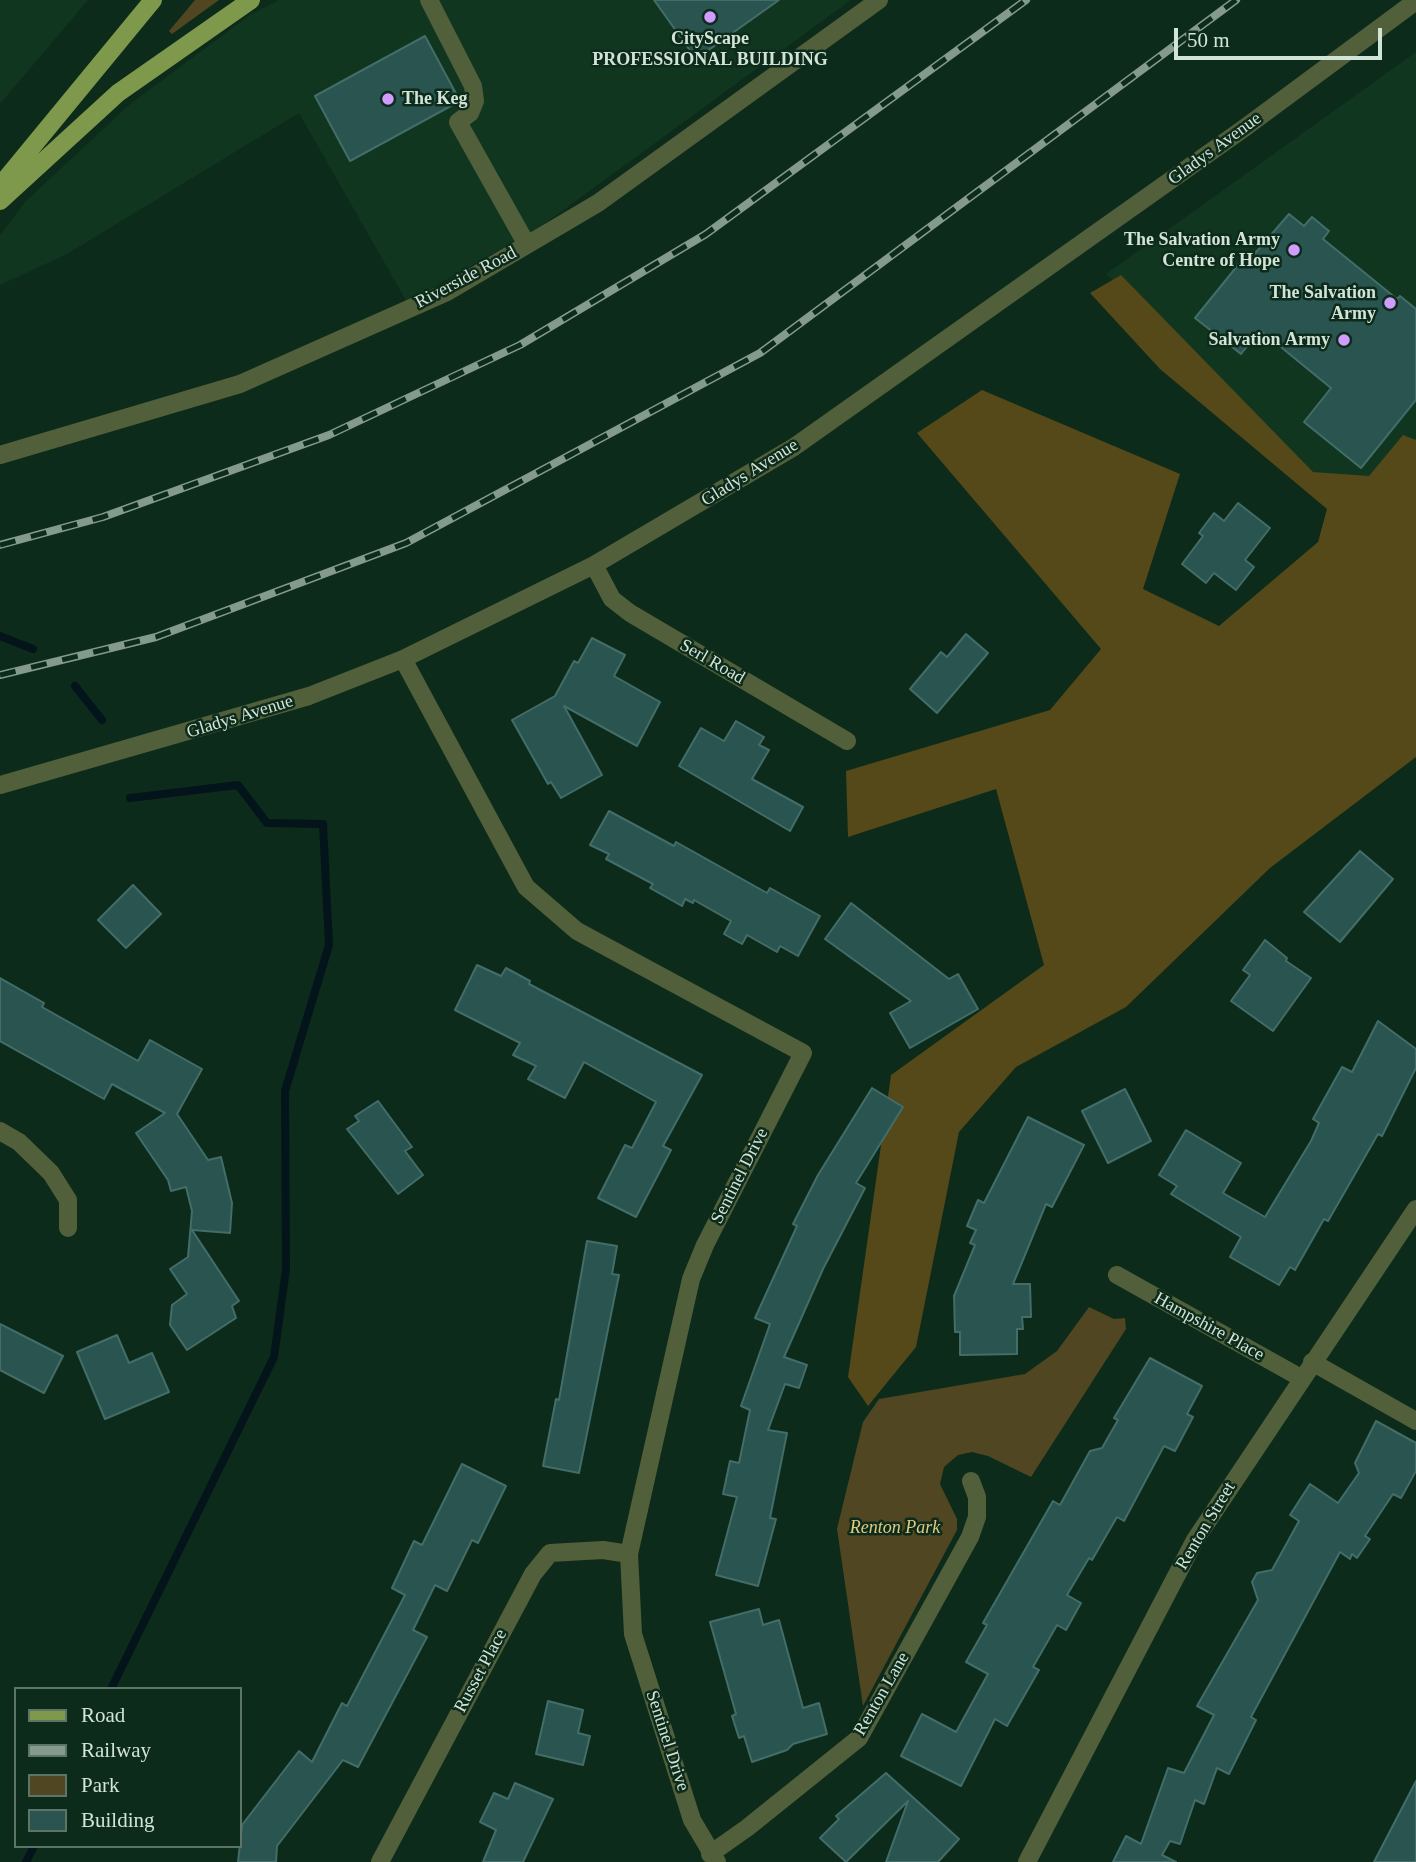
<!DOCTYPE html>
<style>
body{margin:0}
#map{position:relative;width:1416px;height:1862px;overflow:hidden;background:#0d2b1a;font-family:Georgia,serif}
canvas{display:block}
.legend{position:absolute;left:14px;top:1687px;width:228px;height:161px;box-sizing:border-box;background:#0d2b1a;border:2px solid #5c7566;margin:0;padding:9px 12px;list-style:none;font-size:21px;color:#d2e3d7}
.legend li{display:flex;align-items:center;gap:14px;height:35px}
.legend b{width:35px;border:2px solid #5c7566}
.scale{position:absolute;left:1174px;top:28px;width:208px;height:32px;box-sizing:border-box;border:4px solid #d2e3d7;border-top:0;padding-left:9px;font-size:21px;line-height:24px;white-space:nowrap;color:#d2e3d7;-webkit-text-stroke:5px #0d2b1a;paint-order:stroke}
</style>
<div id="map">
<canvas width="1416" height="1862"></canvas>
<ul class="legend">
<li><b style="height:9px;background:#7f994c"></b>Road</li>
<li><b style="height:9px;background:#849a8d"></b>Railway</li>
<li><b style="height:19px;background:#504621"></b>Park</li>
<li><b style="height:19px;background:#29544f"></b>Building</li>
</ul>
<div class="scale">50 m</div>
</div>
<script>
const g = document.querySelector('canvas').getContext('2d');
g.lineJoin = 'round';
function fillPath(path, color) {
  g.fillStyle = color;
  g.fill(path, 'evenodd');
}
function shape(rows) {
  const path = new Path2D();
  for (const r of rows) {
    path.moveTo(r[0], r[1]);
    for (let i = 2; i < r.length; i += 2) path.lineTo(r[i], r[i + 1]);
  }
  return path;
}
function stroke(path, color, width, dash) {
  g.strokeStyle = color;
  g.lineWidth = width;
  g.lineCap = dash ? 'butt' : 'round';
  g.setLineDash(dash || []);
  g.stroke(path);
}
function drawText(font, color, halo, rows, align = 'center') {
  g.font = font + ' Georgia,serif';
  g.lineWidth = 5;
  g.setLineDash([]);
  g.textBaseline = 'middle';
  g.strokeStyle = halo;
  g.fillStyle = color;
  for (const [text, x, y, turn = 0] of rows) {
    g.save();
    g.translate(x, y);
    g.rotate((+turn || 0) * Math.PI / 180);
    g.textAlign = isNaN(turn) ? turn : align;
    if (halo) g.strokeText(text, 0, 0);
    g.fillText(text, 0, 0);
    g.restore();
  }
}
fillPath(shape([
 [0,0,88,0,0,104],
 [279,0,851,0,540,227,407,302,299,113,67,254,0,285,0,235,26,201,129,105,251,14],
 [1416,52,1416,519,1321,496,1106,274]
]), '#103620');
fillPath(shape([
 [195,0,219,0,172,34,169,31],
 [1089,1307,1114,1319,1125,1318,1126,1329,1031,1477,988,1456,972,1452,958,1455,944,1467,940,1484,957,1519,957,1530,863,1706,837,1529,863,1422,879,1399,1025,1374,1057,1351]
]), '#504621');
fillPath(shape([
 [1121,275,1313,472,1369,476,1403,435,1416,440,1416,757,1270,868,1126,1007,1016,1067,959,1132,916,1347,868,1406,848,1377,891,1075,1044,965,996,789,848,837,846,771,1050,710,1101,649,917,433,982,390,1180,474,1143,589,1219,626,1318,542,1327,509,1160,369,1090,293]
]), '#554819');
stroke(shape([
 [0,636,33,649],
 [75,686,102,720],
 [111,1689,274,1357,286,1269,285,1091,329,945,323,824,267,823,238,785,130,798],
 [26,1862,34,1846]
]), '#03151a', 8);
const building = shape([
 [654,0,779,0,696,59,654,0],
 [425,36,460,101,350,161,315,96,425,36],
 [1289,214,1304,226,1312,217,1329,231,1323,239,1397,299,1400,296,1416,309,1416,400,1361,468,1304,422,1331,388,1260,330,1241,354,1195,318,1247,254,1251,258,1289,214],
 [1238,503,1270,528,1245,560,1254,567,1236,590,1214,573,1206,583,1182,564,1203,536,1199,533,1214,513,1224,521,1238,503],
 [966,634,988,653,937,713,910,689,941,652,947,657,966,634],
 [592,638,625,655,614,676,660,702,637,746,564,706,602,775,561,798,551,782,548,784,512,720,555,696,574,661,578,663,592,638],
 [736,721,764,737,759,745,769,750,752,779,803,807,790,831,679,766,701,728,724,741,736,721],
 [609,811,674,846,676,842,767,893,770,888,820,916,798,956,780,946,777,952,747,935,742,944,724,934,731,921,694,900,693,903,685,899,682,906,650,888,653,884,606,859,609,854,590,845,609,811],
 [1360,851,1393,879,1340,942,1304,912,1360,851],
 [133,885,161,914,126,948,98,920,133,885],
 [851,903,949,979,958,974,978,1009,910,1048,890,1013,911,1001,825,939,851,903],
 [1265,940,1287,958,1286,961,1311,978,1273,1031,1231,1001,1250,975,1243,970,1265,940],
 [477,965,501,976,506,968,530,981,529,984,702,1075,663,1146,671,1150,636,1217,598,1198,625,1145,632,1148,656,1102,584,1062,565,1098,528,1079,536,1066,513,1055,520,1043,455,1010,477,965],
 [0,978,44,1003,42,1007,138,1061,150,1040,202,1069,177,1114,208,1160,221,1157,232,1203,230,1233,192,1230,239,1301,232,1306,236,1318,187,1350,170,1325,172,1305,187,1294,170,1269,188,1257,192,1211,186,1187,171,1191,168,1180,136,1133,165,1113,112,1084,104,1099,0,1041,0,978],
 [1378,1021,1416,1049,1416,1068,1382,1136,1378,1134,1328,1221,1324,1219,1295,1270,1290,1267,1279,1285,1230,1257,1241,1237,1171,1194,1177,1186,1159,1175,1186,1130,1241,1163,1223,1193,1265,1217,1311,1141,1319,1123,1313,1119,1342,1067,1352,1072,1378,1021],
 [872,1088,903,1107,856,1183,865,1188,823,1269,784,1357,807,1365,799,1388,785,1384,768,1430,787,1433,770,1518,776,1519,758,1586,716,1575,737,1497,723,1494,730,1461,739,1463,750,1410,741,1406,770,1324,755,1318,797,1226,793,1224,818,1175,872,1088],
 [1125,1089,1151,1141,1108,1163,1082,1111,1125,1089],
 [378,1101,412,1147,405,1151,423,1175,398,1194,347,1129,359,1121,355,1116,378,1101],
 [1028,1117,1084,1145,1052,1207,1046,1204,1013,1284,1030,1284,1031,1317,1022,1317,1023,1329,1017,1329,1017,1354,960,1355,960,1332,955,1332,954,1296,975,1245,970,1243,976,1230,967,1226,978,1200,984,1203,1028,1117],
 [587,1241,617,1246,612,1274,619,1275,579,1473,543,1466,556,1399,559,1400,587,1241],
 [0,1324,63,1356,44,1393,0,1370,0,1324],
 [117,1335,129,1363,152,1353,169,1392,105,1419,77,1352,117,1335],
 [1150,1358,1202,1386,1187,1414,1193,1417,1175,1451,1164,1446,1124,1521,1117,1517,1092,1560,1089,1558,1067,1595,1081,1603,1066,1630,1057,1625,1033,1667,1039,1670,1007,1726,995,1719,961,1786,901,1756,922,1714,956,1732,988,1674,966,1662,987,1625,983,1623,1053,1501,1060,1505,1090,1451,1102,1448,1118,1420,1114,1418,1150,1358],
 [1376,1421,1416,1443,1416,1471,1401,1498,1393,1494,1365,1536,1370,1539,1357,1558,1352,1554,1350,1559,1340,1552,1251,1717,1256,1720,1229,1774,1217,1768,1204,1804,1195,1800,1180,1844,1170,1841,1162,1855,1176,1862,1113,1862,1126,1836,1141,1844,1168,1768,1184,1773,1214,1715,1197,1706,1258,1600,1252,1582,1257,1573,1272,1570,1299,1521,1290,1515,1310,1484,1338,1503,1359,1473,1355,1463,1376,1421],
 [462,1464,506,1486,478,1543,472,1540,447,1591,435,1585,413,1630,427,1637,358,1767,343,1760,277,1846,276,1862,238,1862,242,1825,299,1751,312,1762,342,1703,347,1706,405,1595,392,1588,414,1541,422,1545,462,1464],
 [759,1609,763,1625,779,1620,803,1708,819,1703,827,1734,793,1744,787,1750,752,1762,744,1736,739,1738,732,1716,736,1714,710,1622,759,1609],
 [548,1701,583,1710,578,1733,590,1736,583,1765,536,1754,548,1701],
 [886,1773,959,1839,938,1862,886,1862,908,1801,846,1862,820,1838,839,1819,836,1816,886,1773],
 [1416,1781,1416,1862,1374,1862,1416,1781],
 [515,1783,553,1799,523,1862,483,1862,496,1830,480,1822,494,1793,508,1799,515,1783]
]);
fillPath(building, '#29544f');
stroke(building, '#426d68', 2);
stroke(shape([
 [429,0,473,86,475,101,470,113,458,122,527,245],
 [0,455,240,384,447,292,598,203,879,0],
 [594,565,612,599,630,613,847,741],
 [403,659,526,887,577,931,803,1053,705,1245,691,1279,629,1554,633,1634,692,1820,717,1862],
 [0,785,309,696,403,659,594,565,794,447,1243,129,1416,1],
 [0,1131,19,1142,51,1173,68,1200,68,1228],
 [1117,1275,1301,1378],
 [1312,1362,1416,1421],
 [710,1854,747,1828,859,1738,970,1537,977,1517,977,1497,971,1481],
 [380,1862,533,1574,550,1553,603,1550,629,1554],
 [1027,1862,1195,1540,1416,1209]
]), '#525f3b', 18);
stroke(shape([
 [0,186,153,0],
 [0,201,118,93,251,0]
]), '#7f994c', 18);
const rail = shape([
 [0,545,103,517,329,435,520,345,706,234,1026,0],
 [0,675,156,637,406,543,760,353,1236,0]
]);
stroke(rail, '#849a8d', 8);
stroke(rail, '#0d2b1a', 5, [16]);
for (const [x, y, r, color] of [
 [710,17,7,"#d09dfe"],
 [388,99,7,"#d09dfe"],
 [1294,250,7,"#d09dfe"],
 [1390,303,7,"#d09dfe"],
 [1344,340,7,"#d09dfe"]
]) {
  const dot = new Path2D();
  dot.arc(x, y, r, 0, 2 * Math.PI);
  g.fillStyle = color;
  g.fill(dot);
  stroke(dot, '#0d2b1a', 2.5);
}
drawText('bold 18px', '#d2e3d7', '#0d2b1a', [
 ["CityScape",710,39,"center"],
 ["PROFESSIONAL BUILDING",710,60,"center"],
 ["The Keg",402,99,"left"],
 ["The Salvation Army",1280,240],
 ["Centre of Hope",1280,261],
 ["The Salvation",1376,293],
 ["Army",1376,314],
 ["Salvation Army",1330,340]
], 'right');
drawText('18px', '#d2e3d7', '#0d2b1a', [
 ["Gladys Avenue",1215,149,-36],
 ["Riverside Road",466,278,-28],
 ["Gladys Avenue",750,473,-32],
 ["Serl Road",712,662,30],
 ["Gladys Avenue",240,717,-17],
 ["Sentinel Drive",740,1176,-63],
 ["Hampshire Place",1209,1327,29],
 ["Renton Street",1206,1526,-59],
 ["Russet Place",481,1671,-62],
 ["Renton Lane",882,1694,-60],
 ["Sentinel Drive",667,1741,72]
]);
drawText('italic 18px', '#e0cb81', '#0d2b1a', [
 ["Renton Park",895,1528]
]);
</script>
